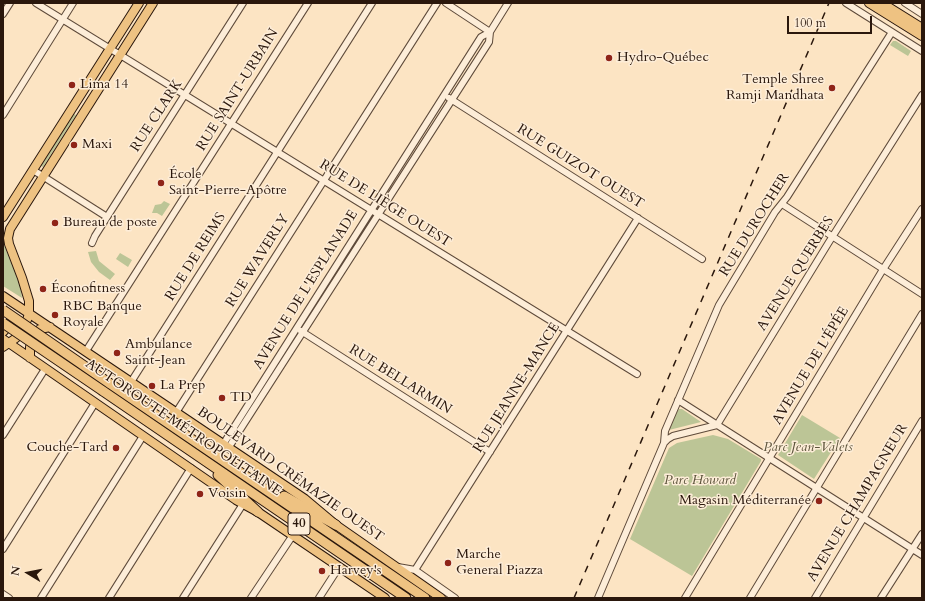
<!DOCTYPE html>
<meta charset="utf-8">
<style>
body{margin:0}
#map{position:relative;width:925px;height:601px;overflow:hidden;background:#fce4c3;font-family:Cardo,serif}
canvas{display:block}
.frame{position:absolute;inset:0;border:4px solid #2a170c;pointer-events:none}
.north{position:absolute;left:8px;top:553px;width:40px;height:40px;-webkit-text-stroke:3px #fdedd8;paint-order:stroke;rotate:280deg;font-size:11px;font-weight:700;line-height:16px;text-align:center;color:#2a170c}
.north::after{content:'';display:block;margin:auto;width:14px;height:18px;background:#2a170c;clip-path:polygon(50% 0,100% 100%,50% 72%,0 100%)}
.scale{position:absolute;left:787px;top:16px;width:85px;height:18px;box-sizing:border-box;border:2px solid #2a170c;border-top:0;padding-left:5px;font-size:12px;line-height:14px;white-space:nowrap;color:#2a170c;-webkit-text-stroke:3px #fdedd8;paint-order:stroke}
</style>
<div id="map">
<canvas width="925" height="601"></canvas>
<div class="frame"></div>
<div class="north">N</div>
<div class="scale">100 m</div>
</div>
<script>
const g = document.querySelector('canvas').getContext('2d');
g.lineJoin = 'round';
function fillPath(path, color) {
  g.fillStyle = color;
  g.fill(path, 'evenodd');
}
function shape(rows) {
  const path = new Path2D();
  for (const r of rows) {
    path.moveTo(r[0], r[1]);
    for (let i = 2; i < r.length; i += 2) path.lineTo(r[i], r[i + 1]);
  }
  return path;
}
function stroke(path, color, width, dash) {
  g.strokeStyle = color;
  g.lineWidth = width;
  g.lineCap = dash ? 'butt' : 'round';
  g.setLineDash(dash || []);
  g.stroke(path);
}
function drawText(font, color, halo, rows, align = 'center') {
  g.font = font + ' Cardo,serif';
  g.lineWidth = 3;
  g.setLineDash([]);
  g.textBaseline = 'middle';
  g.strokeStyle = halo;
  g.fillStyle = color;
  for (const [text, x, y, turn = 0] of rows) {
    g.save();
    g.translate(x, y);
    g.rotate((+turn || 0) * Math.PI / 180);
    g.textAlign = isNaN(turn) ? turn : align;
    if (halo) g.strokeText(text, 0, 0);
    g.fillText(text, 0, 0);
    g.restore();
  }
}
fillPath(shape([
 [893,41,896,41,911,51,908,56,890,45],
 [74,114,76,115,43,167,41,166],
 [164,201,170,204,162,216,157,213,152,213,155,205,161,204],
 [3,242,19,282,21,290,22,298,3,286],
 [96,251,99,261,115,274,110,280,99,272,91,262,88,252],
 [120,253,132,260,128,267,116,259],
 [679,409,682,409,701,422,669,430,677,411],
 [802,415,840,438,814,479,778,455],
 [713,435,728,439,761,459,761,461,692,576,630,539,669,448,677,443]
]), '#bcc596');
const minor = shape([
 [36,3,637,374],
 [446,3,490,32],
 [846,3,922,51],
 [905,3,922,14],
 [3,14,10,3],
 [449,98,702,259],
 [3,115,73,3],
 [33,170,107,217],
 [782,204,922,294],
 [92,243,95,236,107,217,243,3],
 [301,331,490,452],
 [86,351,308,3],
 [131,382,372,3],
 [678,400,922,555],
 [177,411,437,3],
 [3,435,45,369],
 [224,443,481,37,490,32],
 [664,443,668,439,673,436,717,425,829,242,922,95],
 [229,447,489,42,490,32,508,3],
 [3,549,95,403],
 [398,567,415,570,455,598],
 [415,570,638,218],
 [3,594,9,598],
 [41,598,143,436],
 [109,598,191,468],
 [183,598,243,504],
 [251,598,293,535],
 [319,598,339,567],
 [598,598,664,443,665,431,719,305,775,212,787,197,892,32],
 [685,598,882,271,922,209],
 [750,598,922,314],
 [815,598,922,421],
 [881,598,922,534]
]);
const major = shape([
 [869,3,922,36],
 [882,3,922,28],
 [3,217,139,3],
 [3,296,305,499,336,525,441,598],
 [27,320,29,313,29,301,22,278,9,244,8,238,10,229,153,3],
 [40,329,50,327],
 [3,332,5,330],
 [3,339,236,500,258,512,385,598],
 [3,347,16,338],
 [30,358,30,347]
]);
const highway = shape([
 [109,383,425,598],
 [103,391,406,598],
 [218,475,258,512],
 [284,496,336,525]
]);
stroke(minor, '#5e4a3a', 8);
stroke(major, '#2a170c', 10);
stroke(highway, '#2a170c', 11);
stroke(minor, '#fdedd8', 6);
stroke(major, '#eec282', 8);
stroke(highway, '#eec282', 9);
stroke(shape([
 [574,598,829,3]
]), '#2a170c', 1.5, [7, 7]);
const highwayBridge = shape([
 [3,310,109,383],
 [3,323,103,391]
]);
stroke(highwayBridge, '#2a170c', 11, []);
stroke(highwayBridge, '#eec282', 9);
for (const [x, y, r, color] of [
 [609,58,4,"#8f2418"],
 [72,85,4,"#8f2418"],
 [832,88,4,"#8f2418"],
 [74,145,4,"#8f2418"],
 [161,183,4,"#8f2418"],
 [55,223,4,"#8f2418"],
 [43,289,4,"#8f2418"],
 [55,315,4,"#8f2418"],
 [117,353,4,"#8f2418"],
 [152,386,4,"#8f2418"],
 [222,398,4,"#8f2418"],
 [116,448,4,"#8f2418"],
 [200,494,4,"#8f2418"],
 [819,501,4,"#8f2418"],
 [448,563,4,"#8f2418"],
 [322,571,4,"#8f2418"]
]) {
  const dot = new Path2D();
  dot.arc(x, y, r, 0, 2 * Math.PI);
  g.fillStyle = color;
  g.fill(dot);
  stroke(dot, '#fdedd8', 1.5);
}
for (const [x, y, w] of [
 [299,524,22]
]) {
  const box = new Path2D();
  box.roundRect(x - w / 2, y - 11, w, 22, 3);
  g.fillStyle = '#fdedd8';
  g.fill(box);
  stroke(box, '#2a170c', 1);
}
drawText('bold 13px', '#2a170c', null, [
 ["40",299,524]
]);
drawText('14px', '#2a170c', '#fdedd8', [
 ["Hydro-Québec",617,58],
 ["Temple Shree",824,80,"right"],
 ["Ramji Mandhata",824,96,"right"],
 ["Lima 14",80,85],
 ["Maxi",82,145],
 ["École",169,175],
 ["Saint-Pierre-Apôtre",169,191],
 ["Bureau de poste",63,223],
 ["Éconofitness",51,289],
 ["RBC Banque",63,307],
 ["Royale",63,323],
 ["Ambulance",125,345],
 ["Saint-Jean",125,361],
 ["La Prep",160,386],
 ["TD",230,398],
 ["Couche-Tard",108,448,"right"],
 ["Voisin",208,494],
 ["Magasin Méditerranée",811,501,"right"],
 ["Marche",456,555],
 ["General Piazza",456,571],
 ["Harvey's",330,571]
], 'left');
drawText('14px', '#2a170c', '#fdedd8', [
 ["RUE SAINT-URBAIN",238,90,-58],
 ["RUE CLARK",157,116,-57],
 ["RUE GUIZOT OUEST",580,167,32],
 ["RUE DE LIÈGE OUEST",385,204,32],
 ["RUE DUROCHER",755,225,-58],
 ["RUE DE REIMS",196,257,-58],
 ["RUE WAVERLY",258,261,-58],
 ["AVENUE QUERBES",796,274,-58],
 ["AVENUE DE L'ESPLANADE",306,290,-58],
 ["AVENUE DE L'ÉPÉE",811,366,-59],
 ["RUE BELLARMIN",400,380,32],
 ["RUE JEANNE-MANCE",517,388,-58],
 ["AUTOROUTE MÉTROPOLITAINE",183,428,34],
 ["BOULEVARD CRÉMAZIE OUEST",290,475,35],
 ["AVENUE CHAMPAGNEUR",858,503,-59]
]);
drawText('italic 14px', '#5d543c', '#fdedd8', [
 ["Parc Jean-Valets",808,448],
 ["Parc Howard",700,481]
]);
</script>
